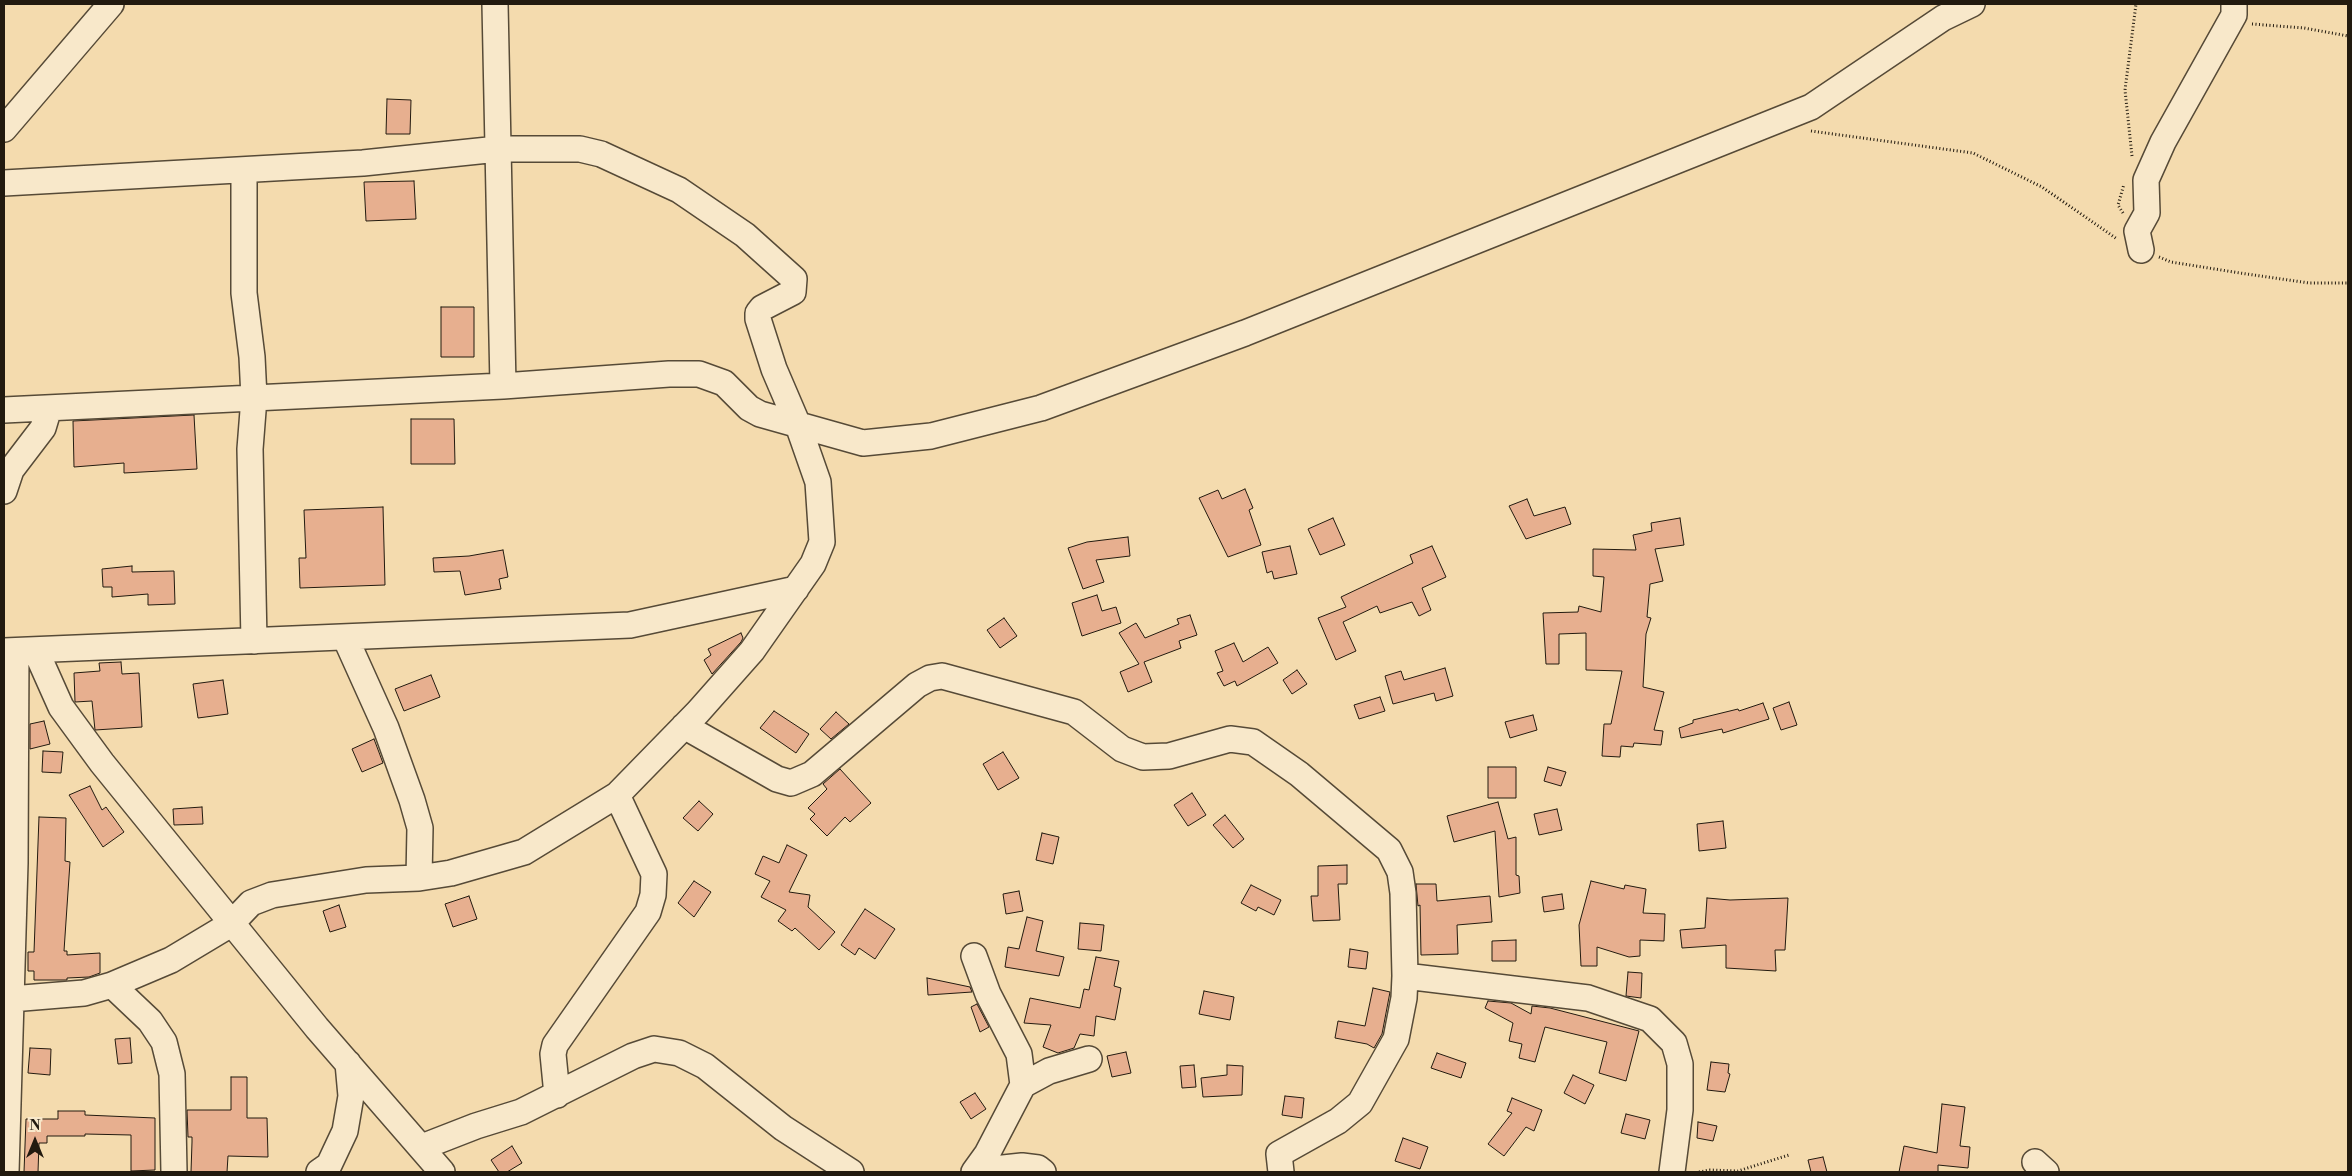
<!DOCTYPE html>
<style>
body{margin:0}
#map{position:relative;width:2352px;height:1176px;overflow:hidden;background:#f4dbae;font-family:"Libre Bodoni",serif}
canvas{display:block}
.frame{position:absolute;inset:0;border:5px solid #221a0f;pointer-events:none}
.north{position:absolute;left:10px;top:1116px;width:50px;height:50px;-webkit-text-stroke:4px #f8e8ca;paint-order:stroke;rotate:0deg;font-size:14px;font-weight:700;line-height:20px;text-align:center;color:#221a0f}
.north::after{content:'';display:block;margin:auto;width:18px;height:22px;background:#221a0f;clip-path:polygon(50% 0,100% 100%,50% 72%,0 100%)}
</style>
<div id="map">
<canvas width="2352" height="1176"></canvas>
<div class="frame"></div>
<div class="north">N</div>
</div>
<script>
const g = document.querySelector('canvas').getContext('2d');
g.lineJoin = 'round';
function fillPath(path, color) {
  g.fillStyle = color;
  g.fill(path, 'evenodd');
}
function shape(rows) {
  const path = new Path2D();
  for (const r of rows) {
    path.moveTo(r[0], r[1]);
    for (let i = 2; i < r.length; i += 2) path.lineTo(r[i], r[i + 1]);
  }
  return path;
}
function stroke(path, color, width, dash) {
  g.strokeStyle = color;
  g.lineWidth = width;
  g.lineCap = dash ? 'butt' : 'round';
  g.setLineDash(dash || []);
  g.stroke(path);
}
const building = shape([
 [387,99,411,100,410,134,386,134,387,99],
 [414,181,416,219,366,221,364,182,414,181],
 [441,307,474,307,474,357,441,357,441,307],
 [194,415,197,469,124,473,124,463,74,467,73,421,194,415],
 [411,419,454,419,455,464,411,464,411,419],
 [1245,489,1253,508,1249,510,1261,545,1228,557,1199,498,1218,490,1222,499,1245,489],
 [1527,499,1534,516,1565,507,1571,524,1526,539,1509,506,1527,499],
 [383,507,385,585,300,588,299,558,306,558,304,510,383,507],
 [1333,518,1345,545,1320,555,1308,529,1333,518],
 [1680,518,1684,545,1655,549,1663,581,1650,584,1647,617,1651,618,1646,634,1643,687,1664,692,1654,730,1663,731,1661,745,1634,743,1633,747,1621,746,1620,757,1602,756,1604,724,1611,724,1622,671,1586,670,1586,633,1559,634,1559,664,1546,664,1543,613,1578,612,1579,606,1601,612,1604,577,1593,576,1593,549,1636,550,1633,535,1652,531,1651,523,1680,518],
 [1128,537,1130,556,1096,560,1104,582,1083,589,1068,548,1087,542,1128,537],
 [1290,546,1297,574,1274,579,1272,571,1267,573,1262,552,1290,546],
 [1432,546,1446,577,1422,588,1431,610,1419,616,1412,602,1380,613,1377,606,1343,622,1356,651,1336,660,1318,618,1346,607,1341,597,1413,563,1410,555,1432,546],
 [503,550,508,577,499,579,501,589,465,595,460,571,434,572,433,558,469,556,503,550],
 [132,566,132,572,174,571,175,604,148,605,148,594,112,597,112,587,103,587,102,569,132,566],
 [1097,595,1102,611,1116,607,1121,623,1082,636,1072,603,1097,595],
 [1190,615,1197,635,1179,641,1181,648,1144,662,1152,682,1128,692,1120,672,1139,664,1119,633,1136,623,1145,638,1179,624,1177,619,1190,615],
 [1004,618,1017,636,1000,648,987,630,1004,618],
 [741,633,743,638,741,642,712,674,704,660,711,655,708,649,741,633],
 [1234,643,1243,662,1268,647,1278,663,1237,686,1235,681,1224,686,1217,673,1223,671,1215,651,1234,643],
 [121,662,122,674,139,673,142,727,95,730,92,701,75,702,74,673,100,671,99,663,121,662],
 [1445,668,1453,696,1436,701,1434,693,1393,704,1385,676,1401,671,1404,680,1445,668],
 [1297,670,1307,684,1292,694,1283,680,1297,670],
 [431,675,440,697,404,711,395,689,431,675],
 [223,680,228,714,198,718,193,684,223,680],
 [1380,697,1385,711,1359,719,1354,705,1380,697],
 [1789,702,1797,725,1781,730,1773,708,1789,702],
 [1763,703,1769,719,1723,733,1722,729,1681,738,1679,728,1693,723,1693,720,1738,709,1739,711,1763,703],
 [774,711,809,734,796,753,760,728,774,711],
 [836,712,849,724,831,739,820,729,836,712],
 [1533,715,1537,730,1510,738,1505,722,1533,715],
 [44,721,50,744,30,749,30,724,44,721],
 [374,739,383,763,362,772,352,749,374,739],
 [43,751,63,752,61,773,42,772,43,751],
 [1003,752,1019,778,998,790,983,764,1003,752],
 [1488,767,1516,767,1516,798,1488,798,1488,767],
 [1548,767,1566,772,1561,786,1544,781,1548,767],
 [840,769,871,803,850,822,845,817,827,836,810,819,815,814,808,808,827,789,823,784,840,769],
 [90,786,102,810,106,807,124,832,103,847,69,795,90,786],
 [1192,793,1206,815,1188,826,1174,805,1192,793],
 [699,801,713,814,698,831,683,818,699,801],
 [1498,802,1508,839,1516,837,1516,875,1519,876,1520,893,1499,897,1495,831,1454,842,1447,816,1498,802],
 [202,807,203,824,174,825,173,809,202,807],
 [1557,809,1562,830,1539,835,1534,814,1557,809],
 [1225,815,1244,839,1233,848,1213,825,1225,815],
 [39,817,66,818,65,861,70,862,64,951,67,951,67,955,100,953,100,973,89,977,67,978,67,980,34,980,34,971,28,971,28,952,34,952,39,817],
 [1723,821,1726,848,1699,851,1697,824,1723,821],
 [1042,833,1059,837,1053,864,1036,860,1042,833],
 [787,845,807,855,789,892,810,895,808,907,835,932,819,950,795,928,792,931,778,921,786,910,761,897,770,881,755,874,763,856,779,863,787,845],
 [1347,865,1347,884,1338,884,1340,920,1313,921,1311,896,1318,896,1318,866,1347,865],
 [694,881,711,892,694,917,678,903,694,881],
 [1591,881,1624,889,1625,885,1646,889,1643,913,1665,914,1664,941,1640,940,1640,956,1629,957,1597,947,1597,966,1581,966,1579,925,1591,881],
 [1416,884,1436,884,1437,901,1490,896,1492,922,1457,925,1458,954,1421,955,1420,905,1418,906,1416,884],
 [1251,885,1281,900,1274,915,1258,907,1256,911,1241,903,1251,885],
 [1019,891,1023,911,1006,914,1003,894,1019,891],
 [1562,894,1564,909,1544,912,1542,897,1562,894],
 [469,896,477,919,453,927,445,904,469,896],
 [1707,898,1730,900,1788,898,1785,950,1775,950,1776,971,1726,968,1726,945,1682,948,1680,930,1705,928,1707,898],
 [339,905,346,927,330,932,323,911,339,905],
 [865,909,895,929,875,959,859,948,855,955,841,945,865,909],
 [1027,917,1043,921,1036,951,1064,957,1059,976,1005,967,1008,947,1019,949,1027,917],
 [1080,923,1104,925,1101,951,1078,949,1080,923],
 [1516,940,1516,961,1492,961,1492,941,1516,940],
 [1350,949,1368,952,1366,969,1348,967,1350,949],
 [1096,957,1119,961,1114,986,1121,988,1115,1020,1096,1016,1094,1036,1080,1034,1074,1048,1058,1053,1043,1047,1051,1025,1024,1023,1030,998,1080,1008,1084,989,1089,990,1096,957],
 [1628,972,1642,973,1641,998,1626,996,1628,972],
 [927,978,970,987,972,992,928,995,927,978],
 [1373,988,1390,992,1382,1034,1374,1048,1367,1044,1335,1038,1338,1021,1365,1026,1373,988],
 [1204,991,1234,997,1230,1020,1199,1014,1204,991],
 [1488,1001,1511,1003,1531,1014,1532,1006,1550,1008,1639,1031,1626,1081,1599,1073,1607,1042,1545,1027,1535,1062,1519,1058,1522,1044,1509,1041,1513,1023,1485,1008,1488,1001],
 [977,1004,989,1027,980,1032,971,1007,977,1004],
 [130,1038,132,1063,118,1064,115,1039,130,1038],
 [30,1048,51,1049,50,1075,28,1073,30,1048],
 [1126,1052,1131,1073,1112,1077,1107,1056,1126,1052],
 [1437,1053,1466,1063,1461,1078,1431,1068,1437,1053],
 [1711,1062,1729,1064,1728,1073,1730,1074,1725,1092,1707,1090,1711,1062],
 [1194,1065,1196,1087,1182,1088,1180,1066,1194,1065],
 [1227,1065,1243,1066,1242,1095,1203,1097,1201,1078,1227,1075,1227,1065],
 [1573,1075,1594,1085,1585,1104,1564,1093,1573,1075],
 [231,1077,247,1077,247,1118,267,1118,268,1157,228,1156,227,1172,191,1172,192,1142,192,1137,188,1137,187,1110,231,1110,231,1077],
 [975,1093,986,1109,971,1119,960,1102,975,1093],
 [1285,1096,1304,1098,1302,1118,1282,1115,1285,1096],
 [1512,1098,1542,1110,1534,1131,1526,1127,1504,1156,1488,1144,1512,1113,1507,1111,1512,1098],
 [1942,1104,1965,1107,1960,1146,1970,1147,1968,1168,1938,1165,1938,1172,1899,1172,1904,1146,1937,1153,1942,1104],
 [58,1111,85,1111,85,1115,155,1118,155,1170,131,1171,131,1135,85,1134,85,1136,47,1136,47,1143,39,1143,38,1172,24,1172,26,1119,58,1119,58,1111],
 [1626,1114,1650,1120,1645,1139,1621,1133,1626,1114],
 [1698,1122,1717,1126,1713,1141,1697,1138,1698,1122],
 [1403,1138,1428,1147,1420,1169,1395,1161,1403,1138],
 [512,1146,522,1163,507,1172,499,1172,491,1160,512,1146],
 [1823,1157,1827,1172,1811,1172,1808,1160,1823,1157]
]);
fillPath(building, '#e7af8f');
stroke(building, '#221a0f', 1);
const minor = shape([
 [495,4,503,386],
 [4,129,111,4],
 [244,171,244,293,252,357,254,398,250,449,254,641],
 [4,183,363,163,498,149,580,149,601,154,679,190,745,235,794,279,793,292,762,308,758,313,758,319,774,369,798,425,818,482,822,542,813,564,752,651,698,712,617,795,524,852,451,873,419,878,366,880,272,895,251,903,231,924,171,960,112,985,84,993,11,999],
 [2141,250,2137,231,2147,213,2146,180,2163,142,2234,15,2234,4],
 [4,410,503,386,669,374,699,374,724,383,749,408,760,414,863,443,931,436,1041,408,1245,333,1811,107,1943,18,1972,4],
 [4,491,11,470,43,428,49,408],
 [345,637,386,728,412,800,420,828,419,878],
 [4,651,630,625,796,589],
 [36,651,61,707,102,763,317,1028,442,1172],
 [684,726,777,779,791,783,812,774,917,685,930,678,942,676,1074,712,1122,749,1143,757,1169,756,1230,739,1253,742,1299,774,1389,850,1400,872,1403,893,1405,976,1404,998,1396,1039,1360,1103,1338,1121,1279,1154,1281,1172],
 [974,956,988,994,1019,1054,1023,1085],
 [1405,976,1588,998,1650,1019,1674,1043,1680,1064,1680,1110,1672,1172],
 [112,985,150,1021,164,1042,172,1074,174,1172],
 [557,1095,553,1054,555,1045,648,912,653,895,654,874,617,795],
 [422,1147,476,1126,521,1112,633,1056,654,1049,679,1053,705,1066,783,1128,851,1172],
 [2035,1162,2046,1172],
 [975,1171,1022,1166,1038,1168,1043,1172],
 [6,1172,15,863,16,651],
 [319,1172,329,1165,345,1131,351,1096,348,1063],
 [974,1172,987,1154,1023,1085,1049,1071,1089,1059]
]);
stroke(minor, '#564a37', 28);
stroke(shape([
 [2252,24,2304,28,2348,36],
 [1811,131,1973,153,2042,187,2117,239],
 [2132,156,2125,90,2136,4],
 [2123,213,2118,205,2124,184],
 [2159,257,2171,262,2240,273,2309,283,2348,283],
 [1699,1172,1710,1170,1738,1171,1789,1155]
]), '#221a0f', 3, [1, 2.5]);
stroke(minor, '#f8e8ca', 25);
</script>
